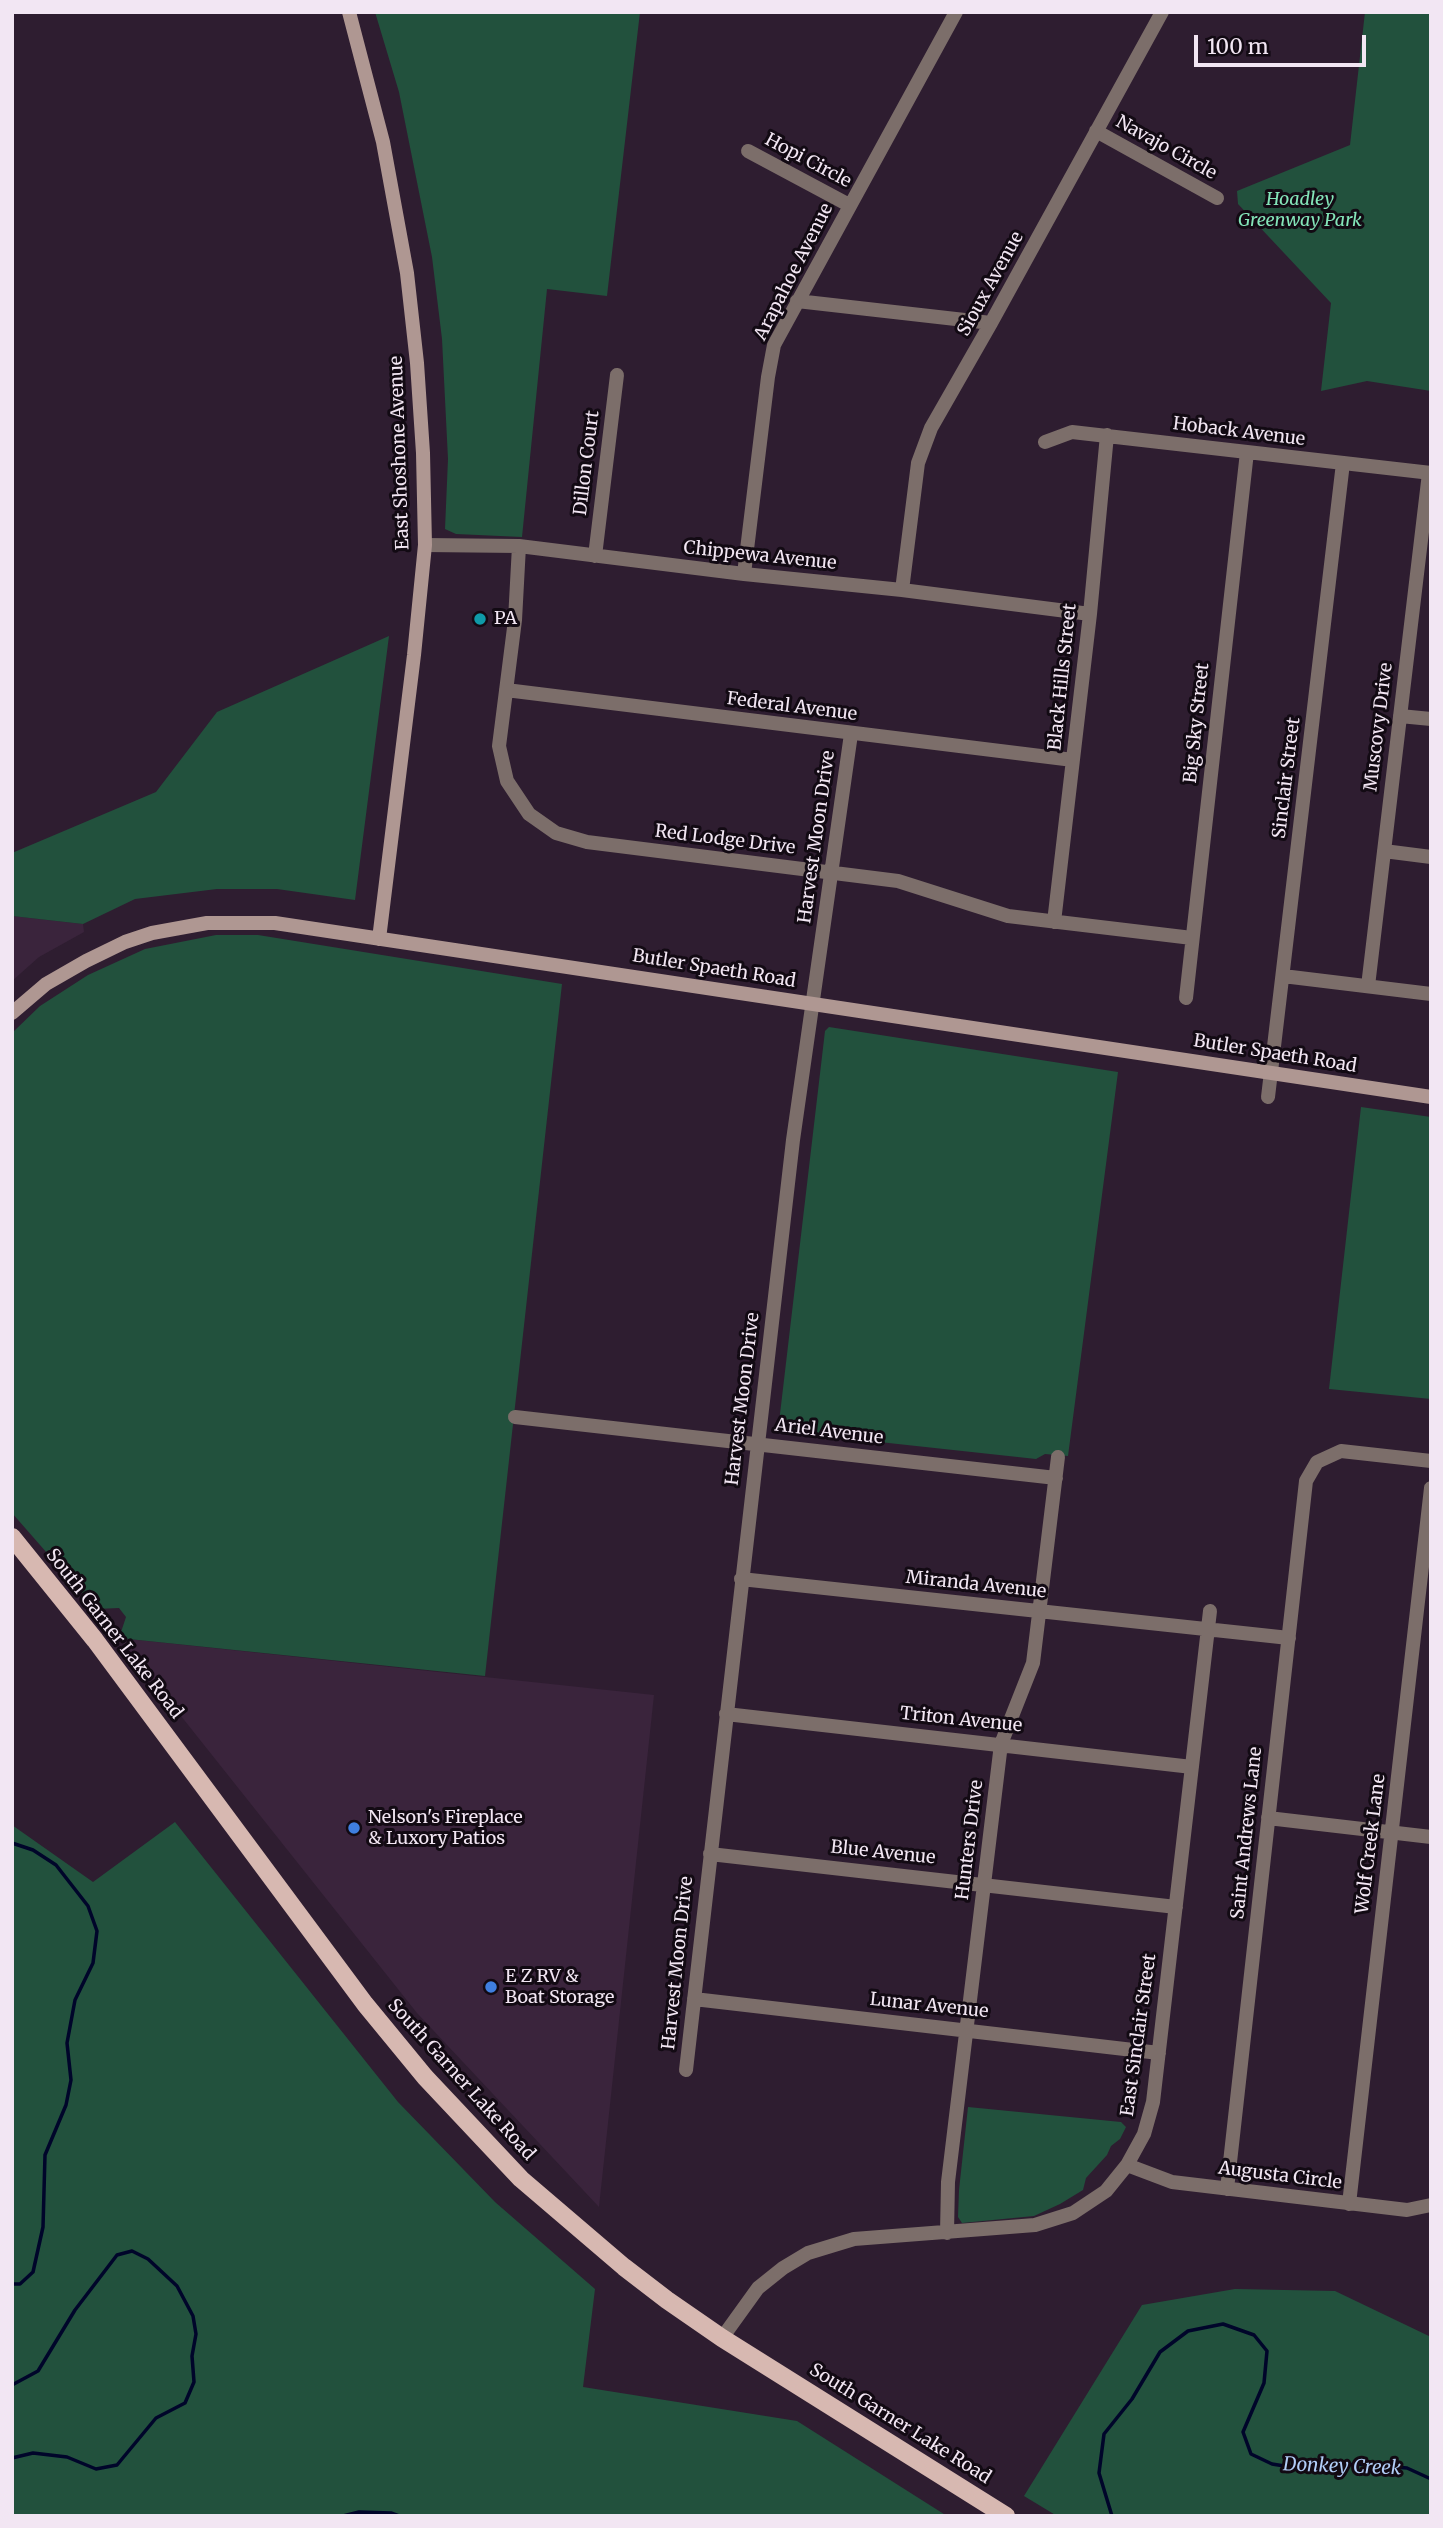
<!DOCTYPE html>
<style>
body{margin:0}
#map{position:relative;width:1443px;height:2528px;overflow:hidden;background:#2e1d30;font-family:Merriweather,serif}
canvas{display:block}
.frame{position:absolute;inset:0;border:14px solid #f2e6f3;pointer-events:none}
.scale{position:absolute;left:1194px;top:35px;width:172px;height:32px;box-sizing:border-box;border:4px solid #f2e6f3;border-top:0;padding-left:9px;font-size:21px;line-height:24px;white-space:nowrap;color:#f2e6f3;-webkit-text-stroke:5px #120a13;paint-order:stroke}
</style>
<div id="map">
<canvas width="1443" height="2528"></canvas>
<div class="frame"></div>
<div class="scale">100 m</div>
</div>
<script>
const g = document.querySelector('canvas').getContext('2d');
g.lineJoin = 'round';
function fillPath(path, color) {
  g.fillStyle = color;
  g.fill(path, 'evenodd');
}
function shape(rows) {
  const path = new Path2D();
  for (const r of rows) {
    path.moveTo(r[0], r[1]);
    for (let i = 2; i < r.length; i += 2) path.lineTo(r[i], r[i + 1]);
  }
  return path;
}
function stroke(path, color, width, dash) {
  g.strokeStyle = color;
  g.lineWidth = width;
  g.lineCap = dash ? 'butt' : 'round';
  g.setLineDash(dash || []);
  g.stroke(path);
}
function drawText(font, color, halo, rows, align = 'center') {
  g.font = font + ' Merriweather,serif';
  g.lineWidth = 6;
  g.setLineDash([]);
  g.textBaseline = 'middle';
  g.strokeStyle = halo;
  g.fillStyle = color;
  for (const [text, x, y, turn = 0] of rows) {
    g.save();
    g.translate(x, y);
    g.rotate((+turn || 0) * Math.PI / 180);
    g.textAlign = isNaN(turn) ? turn : align;
    if (halo) g.strokeText(text, 0, 0);
    g.fillText(text, 0, 0);
    g.restore();
  }
}
fillPath(shape([
 [12,916,83,924,84,932,39,957,12,981],
 [119,1638,654,1695,599,2207,417,2013]
]), '#3a243c');
fillPath(shape([
 [375,12,640,12,607,296,547,289,522,537,456,534,445,529,448,459,442,339,432,257,399,92],
 [1365,12,1431,12,1431,391,1367,381,1321,391,1331,303,1238,204,1237,191,1350,145],
 [389,636,355,900,277,889,217,889,135,899,83,924,12,916,12,853,156,792,217,712],
 [216,935,258,935,562,984,485,1676,119,1638,126,1617,119,1608,96,1609,12,1513,12,1033,40,1006,88,975,145,949],
 [829,1027,1118,1072,1068,1456,1045,1454,1036,1459,778,1431,825,1031],
 [1361,1107,1431,1117,1431,1399,1329,1389],
 [175,1822,398,2102,495,2202,595,2289,583,2387,797,2421,947,2516,12,2516,12,1825,93,1882],
 [968,2107,1121,2122,1126,2127,1120,2139,1111,2146,1107,2155,1086,2178,1083,2190,1060,2204,1034,2216,962,2223,958,2217,959,2190],
 [1235,2289,1335,2291,1431,2337,1431,2516,1057,2516,1024,2496,1142,2305]
]), '#22513d');
stroke(shape([
 [12,1843,33,1850,56,1865,88,1906,97,1931,93,1963,75,2000,67,2043,71,2080,66,2105,45,2155,43,2227,33,2272,20,2284,12,2284],
 [12,2385,38,2371,75,2310,117,2255,132,2251,148,2259,177,2286,193,2316,196,2334,192,2356,194,2382,185,2403,156,2418,117,2465,96,2469,67,2457,33,2453,12,2458],
 [343,2516,359,2512,391,2513,399,2516],
 [1112,2516,1099,2473,1104,2434,1132,2399,1160,2352,1188,2331,1223,2324,1254,2335,1267,2351,1264,2383,1243,2432,1251,2454,1272,2464,1303,2469,1358,2464,1407,2468,1431,2479]
]), '#00052a', 3.5);
stroke(shape([
 [1096,131,1217,198],
 [748,151,849,205],
 [797,301,991,323],
 [1045,442,1072,432,1431,473],
 [425,545,519,546,744,574,902,590,1090,614],
 [519,546,515,620,499,746,507,781,529,814,556,833,587,842,898,881,1008,916,1192,938],
 [595,556,617,375],
 [744,574,768,377,774,345,956,12],
 [902,590,918,463,931,428,991,323,1162,12],
 [506,690,1073,760],
 [1400,716,1431,719],
 [1384,851,1431,857],
 [1054,922,1090,614,1107,435],
 [1283,976,1431,994],
 [1368,986,1429,473],
 [1186,998,1247,452],
 [1268,1097,1343,463],
 [515,1417,1056,1478],
 [741,1579,1289,1638],
 [726,1714,1192,1767],
 [1268,1818,1431,1837],
 [710,1854,1176,1907],
 [694,1999,1159,2053],
 [686,2070,793,1140,851,734],
 [1127,2165,1172,2182,1407,2210,1431,2205],
 [1227,2189,1306,1481,1317,1462,1341,1451,1431,1461],
 [1349,2204,1431,1488],
 [947,2233,948,2182,1001,1744,1033,1663,1058,1457],
 [722,2338,758,2288,783,2268,808,2253,854,2239,1035,2225,1073,2213,1106,2191,1127,2165,1144,2134,1153,2102,1210,1611]
]), '#7c6e6a', 14);
stroke(shape([
 [349,12,383,142,407,273,417,363,423,453,425,545,414,655,379,939],
 [12,1013,46,984,86,961,125,942,152,933,207,923,275,923,1431,1097]
]), '#af9792', 14);
stroke(shape([
 [12,1537,95,1640,365,2004,425,2077,521,2179,624,2267,667,2300,722,2338,1006,2516]
]), '#d7b8b1', 18);
for (const [x, y, r, color] of [
 [480,619,7,"#0f9aa8"],
 [354,1828,7,"#3f7fe0"],
 [491,1987,7,"#3f7fe0"]
]) {
  const dot = new Path2D();
  dot.arc(x, y, r, 0, 2 * Math.PI);
  g.fillStyle = color;
  g.fill(dot);
  stroke(dot, '#120a13', 2.5);
}
drawText('18px', '#f2e6f3', '#120a13', [
 ["Navajo Circle",1166,148,29],
 ["Hopi Circle",808,161,28],
 ["Arapahoe Avenue",794,272,-63],
 ["Sioux Avenue",991,284,-61],
 ["Hoback Avenue",1239,432,7],
 ["East Shoshone Avenue",400,453,-92],
 ["Dillon Court",587,463,-83],
 ["Chippewa Avenue",760,556,6],
 ["Black Hills Street",1063,677,-84],
 ["Federal Avenue",792,707,7],
 ["Big Sky Street",1197,723,-84],
 ["Muscovy Drive",1379,727,-83],
 ["Sinclair Street",1287,778,-83],
 ["Harvest Moon Drive",817,837,-82],
 ["Red Lodge Drive",725,840,7],
 ["Butler Spaeth Road",714,969,9],
 ["Butler Spaeth Road",1275,1054,9],
 ["Harvest Moon Drive",743,1399,-83],
 ["Ariel Avenue",829,1432,7],
 ["Miranda Avenue",976,1585,6],
 ["South Garner Lake Road",114,1634,52],
 ["Triton Avenue",961,1720,6],
 ["Saint Andrews Lane",1247,1833,-84],
 ["Hunters Drive",970,1840,-83],
 ["Wolf Creek Lane",1371,1844,-83],
 ["Blue Avenue",883,1853,6],
 ["Harvest Moon Drive",678,1963,-84],
 ["Lunar Avenue",929,2006,6],
 ["East Sinclair Street",1139,2035,-82],
 ["South Garner Lake Road",461,2080,48],
 ["Augusta Circle",1280,2176,7],
 ["South Garner Lake Road",900,2424,32]
]);
drawText('italic 18px', '#84e5b9', '#120a13', [
 ["Hoadley",1300,200],
 ["Greenway Park",1300,221]
]);
drawText('18px', '#f2e6f3', '#120a13', [
 ["PA",494,619],
 ["Nelson's Fireplace",368,1818],
 ["& Luxory Patios",368,1839],
 ["E Z RV &",505,1977],
 ["Boat Storage",505,1998]
], 'left');
drawText('italic 19px', '#b1cdf7', '#120a13', [
 ["Donkey Creek",1342,2467,2]
]);
</script>
